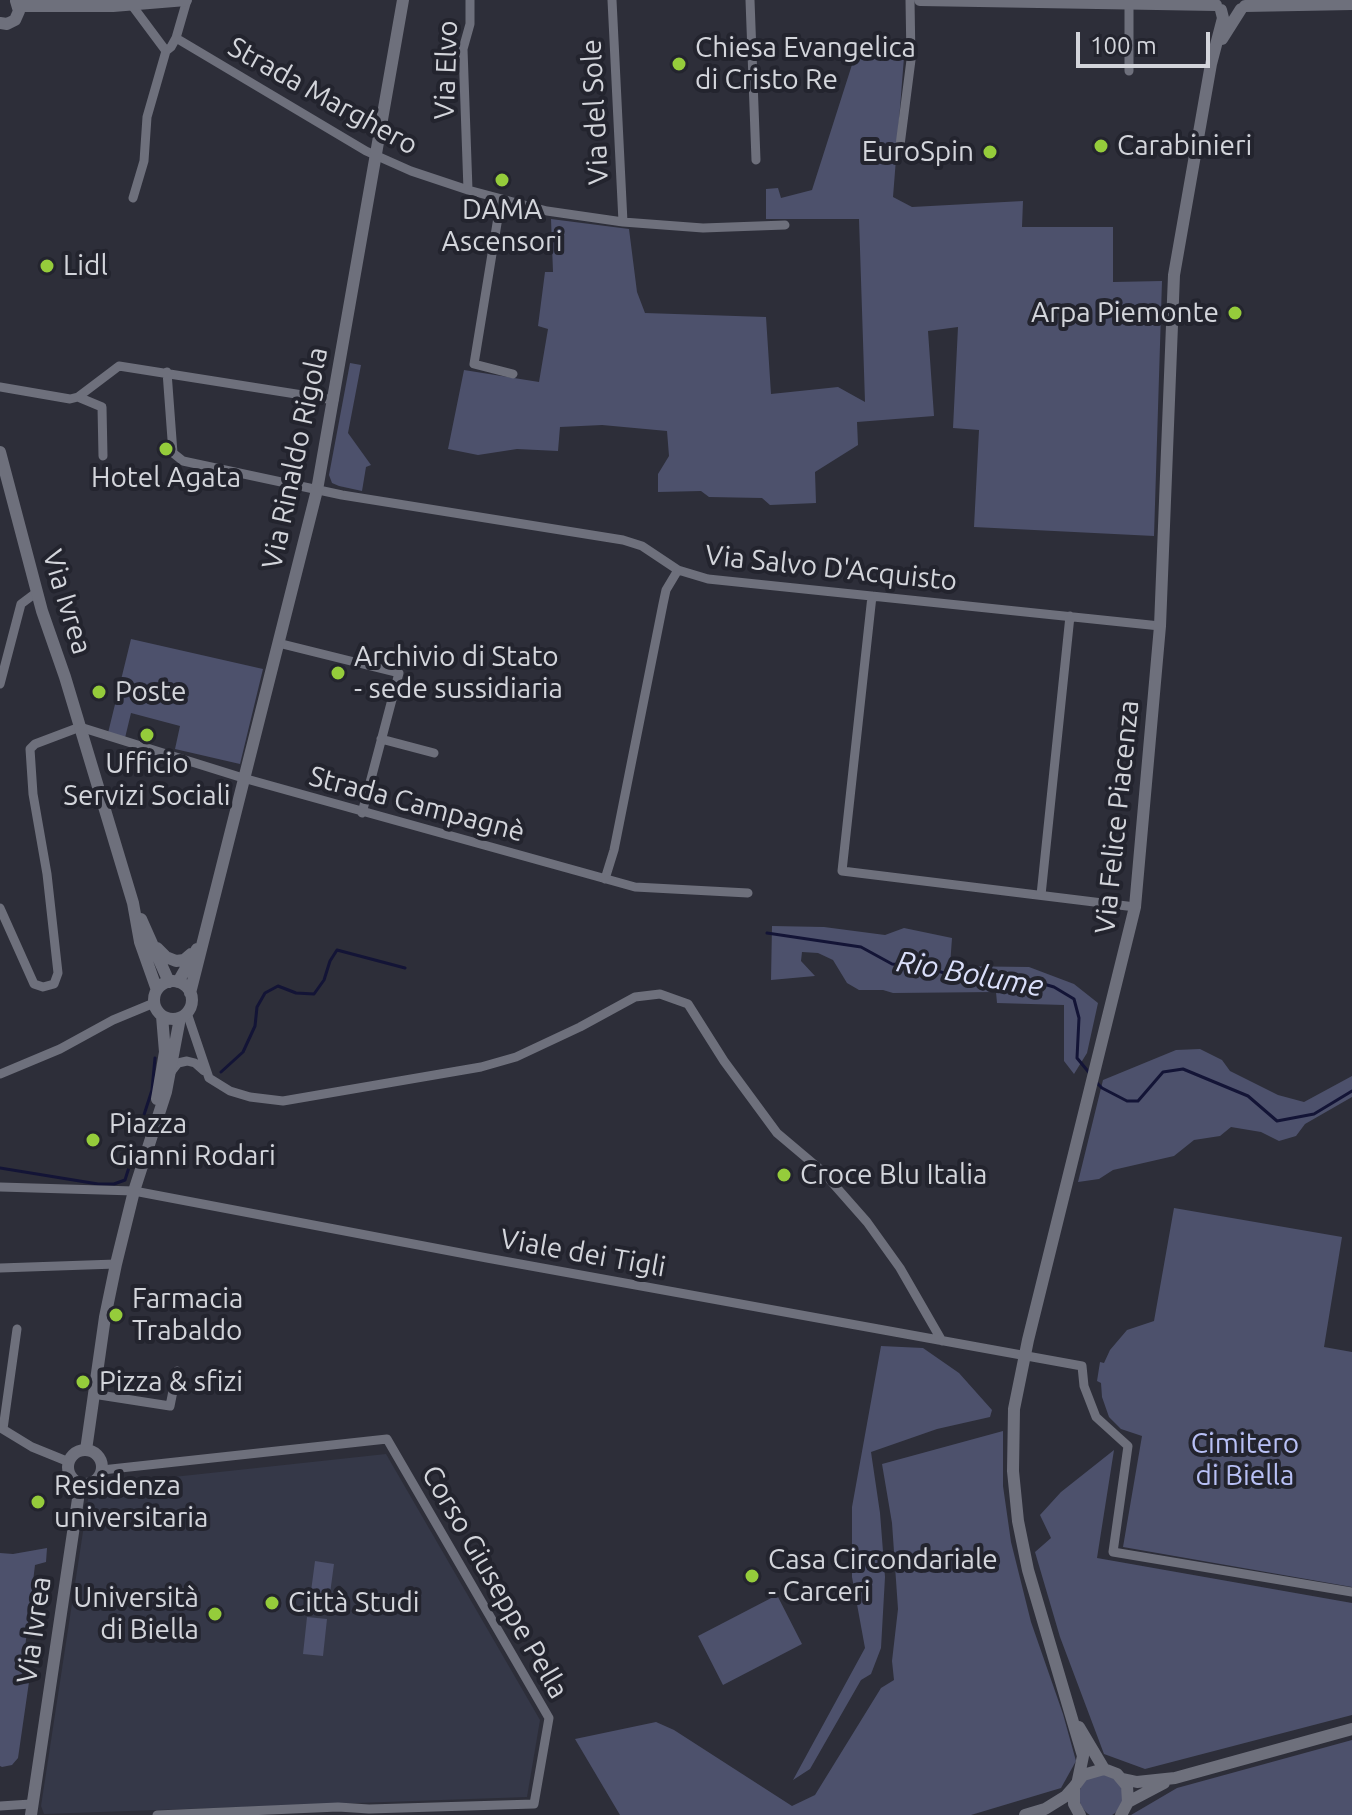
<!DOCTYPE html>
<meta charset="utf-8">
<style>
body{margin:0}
#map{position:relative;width:1352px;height:1815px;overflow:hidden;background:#2d2e39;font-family:Ubuntu,sans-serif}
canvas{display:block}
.scale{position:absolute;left:1076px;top:32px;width:134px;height:36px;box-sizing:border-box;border:4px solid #d3d5db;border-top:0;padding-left:10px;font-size:24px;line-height:28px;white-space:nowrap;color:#d3d5db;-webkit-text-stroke:6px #23242e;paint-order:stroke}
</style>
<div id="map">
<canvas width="1352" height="1815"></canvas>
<div class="scale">100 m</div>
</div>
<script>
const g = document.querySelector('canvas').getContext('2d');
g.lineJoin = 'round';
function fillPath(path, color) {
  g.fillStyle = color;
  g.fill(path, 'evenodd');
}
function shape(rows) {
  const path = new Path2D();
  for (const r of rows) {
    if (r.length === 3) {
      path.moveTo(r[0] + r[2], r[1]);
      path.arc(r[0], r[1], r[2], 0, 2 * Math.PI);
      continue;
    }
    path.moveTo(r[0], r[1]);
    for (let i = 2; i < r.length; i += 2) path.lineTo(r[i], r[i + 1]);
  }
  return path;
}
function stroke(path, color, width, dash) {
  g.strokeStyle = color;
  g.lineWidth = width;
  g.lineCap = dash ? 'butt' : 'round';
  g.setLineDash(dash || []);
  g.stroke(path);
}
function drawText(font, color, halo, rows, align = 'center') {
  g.font = font + ' Ubuntu,sans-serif';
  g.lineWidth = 8;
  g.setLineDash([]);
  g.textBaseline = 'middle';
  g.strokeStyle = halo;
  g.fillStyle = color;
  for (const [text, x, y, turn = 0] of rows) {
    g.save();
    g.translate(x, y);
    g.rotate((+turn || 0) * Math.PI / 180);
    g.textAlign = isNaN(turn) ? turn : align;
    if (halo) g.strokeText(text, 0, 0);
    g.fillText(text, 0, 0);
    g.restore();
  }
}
fillPath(shape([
 [386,1454,540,1720,527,1797,44,1814,41,1806,90,1486]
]), '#353848');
fillPath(shape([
 [857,49,904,57,893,197,912,207,1023,201,1022,227,1113,227,1113,282,1162,281,1154,536,974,527,979,430,953,428,958,327,928,331,934,416,857,422,858,445,815,472,816,503,770,505,762,498,709,497,701,491,658,492,658,474,669,456,667,431,602,425,560,427,558,451,517,449,478,455,448,449,464,370,539,382,548,329,538,326,545,272,553,272,551,219,629,229,637,292,645,313,766,317,771,394,838,387,865,402,859,219,766,219,766,189,778,188,781,198,812,190],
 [350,363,361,365,348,433,371,465,366,467,362,491,339,486,332,483,329,475],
 [131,639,263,669,240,764,175,749,180,726,131,713,125,738,108,733],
 [772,926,824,927,885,935,904,928,952,938,950,966,1029,967,1074,984,1098,1003,1087,1053,1074,1074,1064,1061,1064,1005,997,1003,996,992,893,993,883,990,859,990,847,983,833,960,818,953,802,952,801,961,815,976,771,980],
 [1200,1049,1222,1060,1230,1071,1278,1095,1304,1102,1352,1076,1352,1097,1305,1124,1296,1136,1279,1141,1261,1132,1231,1127,1220,1136,1194,1140,1174,1156,1113,1170,1099,1179,1078,1182,1103,1080,1176,1050],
 [1174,1208,1342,1237,1324,1347,1352,1352,1352,1587,1123,1547,1142,1436,1121,1429,1109,1417,1102,1397,1101,1383,1097,1381,1100,1362,1104,1363,1110,1350,1127,1330,1154,1321],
 [881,1346,923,1348,959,1373,992,1410,990,1417,937,1429,871,1452,880,1513,885,1577,881,1648,871,1674,861,1680,810,1769,793,1780,865,1648,852,1577,852,1507],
 [1003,1431,1003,1486,1011,1542,1031,1622,1063,1714,1076,1761,1061,1788,971,1815,620,1815,575,1739,656,1722,674,1730,792,1806,815,1795,881,1688,894,1680,892,1661,898,1609,892,1523,882,1464],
 [1114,1450,1097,1558,1352,1603,1352,1715,1145,1769,1104,1754,1060,1637,1035,1552,1051,1538,1040,1515,1061,1492],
 [47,1548,46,1562,35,1565,21,1681,29,1682,18,1758,12,1765,2,1767,0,1766,0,1553,13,1554],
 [315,1561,334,1564,329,1601,310,1599],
 [777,1595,802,1644,723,1685,698,1636],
 [307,1617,327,1619,323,1656,303,1654],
 [1352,1740,1352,1815,1131,1815,1177,1788],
 [1101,1796,22]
]), '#4d516c');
stroke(shape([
 [767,933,861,947,892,964,928,968,954,976,1023,978,1054,987,1074,999,1079,1018,1077,1058,1091,1075],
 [221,1072,243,1052,255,1026,257,1007,265,993,278,986,296,993,314,994,324,980,330,961,337,950,405,968],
 [1095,1081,1102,1088,1127,1101,1138,1101,1163,1072,1183,1069,1248,1096,1277,1121,1314,1114,1352,1091],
 [142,1121,152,1090,155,1058],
 [0,1168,98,1184,114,1184,125,1180,131,1161]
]), '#131436', 3);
stroke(shape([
 [612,0,623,222],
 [750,0,756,160],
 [1129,2,1129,71],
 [131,4,166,51,171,47,176,38,187,0],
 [176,38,366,151,411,171,468,190,547,211,623,222,703,228,785,225],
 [899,153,911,60,910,0],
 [468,190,463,49,470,24,470,0],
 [133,198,144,161,147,117,166,51],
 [501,199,474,364,513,374],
 [167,372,173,453,183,461,342,495,623,540,642,546,678,570,708,579,1160,626],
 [0,387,70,399,78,397,119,366,334,400],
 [78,397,102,407,103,456],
 [872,596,842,871,1135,907],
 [278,643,399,673,362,813],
 [0,684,21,604,37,592],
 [381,739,434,753],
 [605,879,614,850,663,604,666,590,678,570],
 [1041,895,1070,616],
 [0,908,34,984,43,987,54,984,58,973,47,874,33,794,30,749,35,744,80,727,243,778,635,887,748,893],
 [187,1013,209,1078,230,1091,250,1097,283,1101,481,1067,516,1057,580,1027,635,997,660,994,688,1004,724,1061,777,1133,822,1171,867,1222,900,1268,942,1341],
 [171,1072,178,1063,187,1061,195,1063,204,1071],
 [0,1074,60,1049,113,1020,154,1003],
 [0,1187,134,1191,487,1258,1082,1366,1084,1386,1096,1417,1128,1446,1113,1552,1352,1592],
 [0,1268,116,1264],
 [93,1394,170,1406,177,1371],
 [1,1428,32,1447,69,1462],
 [3,1429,17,1329],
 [102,1470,387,1439,549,1718,534,1804,369,1809,338,1807,157,1815],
 [0,1806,31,1804]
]), '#6e707c', 9);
stroke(shape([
 [920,0,1216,5],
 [18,6,113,6,186,0],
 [1245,6,1352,4],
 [0,23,7,24,15,20,19,11,16,1],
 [1222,39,1241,9],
 [0,452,42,611,65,677,133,903,140,942,157,990],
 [141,919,169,982],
 [157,948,166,957,176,961,184,960,191,954],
 [173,1000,19],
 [178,982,197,949],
 [190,993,317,490,403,0],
 [157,1099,165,1052,162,1016],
 [85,1467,17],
 [86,1450,105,1317,116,1264,134,1191,166,1092,180,1018],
 [1079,1727,1104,1769],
 [1123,1779,1137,1782,1175,1778,1352,1729],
 [1078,1780,1083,1756,1028,1570,1018,1521,1013,1471,1014,1409,1028,1340,1135,907,1160,626,1174,275,1211,64,1223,18,1221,10],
 [1128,1802,1164,1783],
 [31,1815,78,1499],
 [1025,1815,1045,1809,1066,1796,1074,1787],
 [1080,1815,1074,1804,1074,1787,1083,1775,1104,1769,1117,1774,1127,1786,1128,1802,1121,1815]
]), '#6e707c', 12);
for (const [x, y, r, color] of [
 [679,64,8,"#95cc3b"],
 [1101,146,8,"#95cc3b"],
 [990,152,8,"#95cc3b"],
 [502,180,8,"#95cc3b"],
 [47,266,8,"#95cc3b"],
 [1235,313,8,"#95cc3b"],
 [166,449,8,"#95cc3b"],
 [338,673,8,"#95cc3b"],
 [99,692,8,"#95cc3b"],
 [147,735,8,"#95cc3b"],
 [93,1140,8,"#95cc3b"],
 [784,1175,8,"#95cc3b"],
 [116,1315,8,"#95cc3b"],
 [83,1382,8,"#95cc3b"],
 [38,1502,8,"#95cc3b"],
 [752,1576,8,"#95cc3b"],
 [272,1603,8,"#95cc3b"],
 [215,1614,8,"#95cc3b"]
]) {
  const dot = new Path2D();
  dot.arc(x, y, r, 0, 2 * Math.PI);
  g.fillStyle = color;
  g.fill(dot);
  stroke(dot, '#23242e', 3);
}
drawText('28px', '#d3d5db', '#23242e', [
 ["Chiesa Evangelica",695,48],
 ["di Cristo Re",695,80],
 ["Carabinieri",1117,146],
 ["EuroSpin",974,152,"right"],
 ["DAMA",502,210,"center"],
 ["Ascensori",502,242,"center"],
 ["Lidl",63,266],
 ["Arpa Piemonte",1219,313,"right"],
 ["Hotel Agata",166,478,"center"],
 ["Archivio di Stato",354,657],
 ["- sede sussidiaria",354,689],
 ["Poste",115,692],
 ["Ufficio",147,764,"center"],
 ["Servizi Sociali",147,796,"center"],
 ["Piazza",109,1124],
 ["Gianni Rodari",109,1156],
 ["Croce Blu Italia",800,1175],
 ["Farmacia",132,1299],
 ["Trabaldo",132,1331],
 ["Pizza & sfizi",99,1382],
 ["Residenza",54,1486],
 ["universitaria",54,1518],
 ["Casa Circondariale",768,1560],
 ["- Carceri",768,1592],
 ["Università",199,1598,"right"],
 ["di Biella",199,1630,"right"],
 ["Città Studi",288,1603]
], 'left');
drawText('28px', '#d3d5db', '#23242e', [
 ["Via Elvo",446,70,-88],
 ["Strada Marghero",323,96,29],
 ["Via del Sole",595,112,-93],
 ["Via Rinaldo Rigola",295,458,-78],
 ["Via Salvo D'Acquisto",831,568,6],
 ["Via Ivrea",67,602,73],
 ["Strada Campagnè",417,804,15],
 ["Via Felice Piacenza",1117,817,-84],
 ["Viale dei Tigli",583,1253,10],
 ["Corso Giuseppe Pella",495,1582,60],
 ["Via Ivrea",34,1630,-82]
]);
drawText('28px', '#b8c0f5', '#23242e', [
 ["Cimitero",1245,1444],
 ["di Biella",1245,1476]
]);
drawText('italic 30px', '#dadffa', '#23242e', [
 ["Rio Bolume",970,974,10]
]);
</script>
